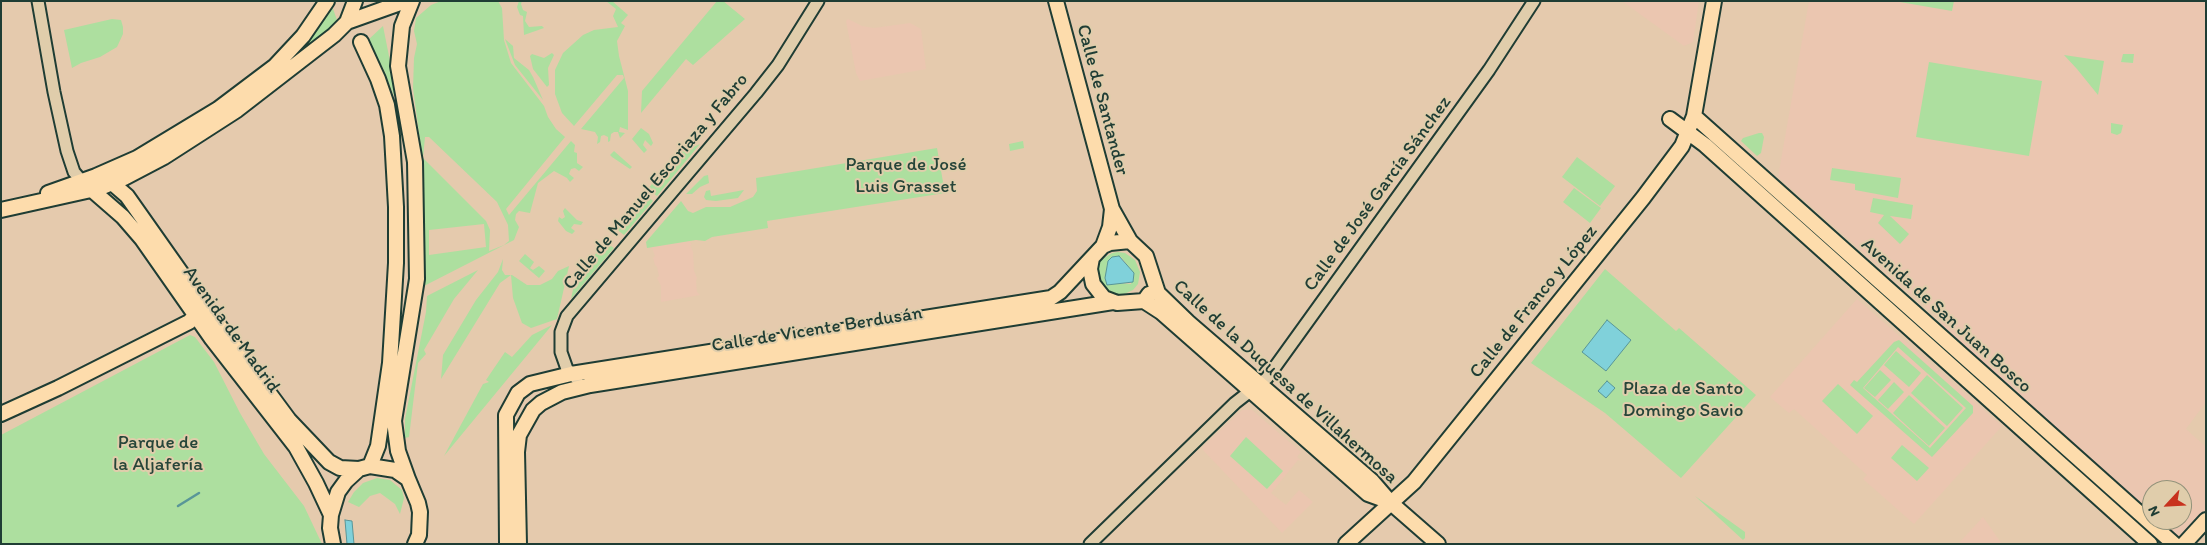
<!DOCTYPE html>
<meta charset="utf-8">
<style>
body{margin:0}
#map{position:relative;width:2207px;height:545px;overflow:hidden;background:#e5caad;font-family:Itim,sans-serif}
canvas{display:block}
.frame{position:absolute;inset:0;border:2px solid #1f3d34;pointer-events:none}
.north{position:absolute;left:2142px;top:480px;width:50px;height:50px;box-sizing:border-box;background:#e0cdab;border:1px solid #93937b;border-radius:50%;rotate:245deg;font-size:14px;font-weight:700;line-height:20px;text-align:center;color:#1f3d34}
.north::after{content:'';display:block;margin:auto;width:18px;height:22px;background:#c8321e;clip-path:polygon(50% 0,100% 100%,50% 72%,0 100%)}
</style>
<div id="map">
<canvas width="2207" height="545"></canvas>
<div class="frame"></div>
<div class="north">N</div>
</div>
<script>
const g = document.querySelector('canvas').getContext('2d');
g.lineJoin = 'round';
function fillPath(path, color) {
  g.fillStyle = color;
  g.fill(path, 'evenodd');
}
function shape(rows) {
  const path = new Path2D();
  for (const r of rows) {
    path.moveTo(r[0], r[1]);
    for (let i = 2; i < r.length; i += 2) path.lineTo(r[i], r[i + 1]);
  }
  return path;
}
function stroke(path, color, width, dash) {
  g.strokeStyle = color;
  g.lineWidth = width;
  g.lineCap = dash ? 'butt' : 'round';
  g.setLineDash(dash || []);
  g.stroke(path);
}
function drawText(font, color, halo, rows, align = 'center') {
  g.font = font + ' Itim,sans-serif';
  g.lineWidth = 4;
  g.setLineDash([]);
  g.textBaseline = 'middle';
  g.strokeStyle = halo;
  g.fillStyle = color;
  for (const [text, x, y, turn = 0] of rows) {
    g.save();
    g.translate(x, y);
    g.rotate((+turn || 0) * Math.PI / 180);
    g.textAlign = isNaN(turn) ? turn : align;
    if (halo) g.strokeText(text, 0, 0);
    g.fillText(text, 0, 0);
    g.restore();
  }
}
fillPath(shape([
 [1622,1,1699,1,1693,42,1684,46],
 [1809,1,2206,1,2206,402,2186,429,2206,447,2206,512,2179,541,2155,520,2182,520,2182,490,2152,490,2152,517,1947,333,1939,319,1778,177],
 [848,19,862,26,874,28,910,23,921,29,926,69,860,81,856,73,846,21],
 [686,240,691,240,689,241,692,245,690,245,693,252,694,271,697,278,696,281,697,292,700,295,661,302,661,286,657,278,659,276,657,267,655,265,653,258,655,256,651,245,657,246,675,242,678,243],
 [1857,299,2002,426,1914,524,1863,479,1867,475,1794,409,1789,413,1770,397],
 [1242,410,1252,410,1301,452,1297,457,1302,461,1298,460,1271,493,1286,505,1299,490,1313,502,1282,533,1203,450,1203,447],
 [1983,517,2002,544,1958,544]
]), '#ebc6b0');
fillPath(shape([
 [441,1,498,1,502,8,504,40,511,63,544,106,548,117,556,129,565,137,506,209,509,215,571,141,575,145,574,152,577,153,577,163,583,167,579,171,575,168,571,169,569,174,574,178,570,182,567,178,554,171,538,183,530,213,519,211,516,214,515,220,519,227,514,240,424,286,423,164,413,88,414,58,417,44,414,31,416,18,431,5],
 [425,137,429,137,497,202,508,225,509,241,504,245,489,251,490,230,486,221,423,158],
 [484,224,486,247,429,255,429,230],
 [519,1,522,1,521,4,523,10,527,12,525,21,529,27,542,26,544,28,524,35,523,16,520,15,517,7],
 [606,1,612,1,628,15,621,23,625,26,617,41,619,56,628,91,628,130,620,127,619,132,625,133,620,138,618,132,614,132,611,134,610,141,608,142,608,137,604,135,601,136,600,142,597,144,598,137,595,132,581,129,624,78,623,75,617,75,574,126,562,113,555,94,555,70,563,53,583,35,594,30,618,27,613,16,616,9],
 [717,1,723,1,745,19,693,65,686,59,641,113,642,91],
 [1894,1,1954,1,1952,11],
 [332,6,337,20,336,24,329,31,292,60],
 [112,19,121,20,123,27,123,34,117,47,100,57,81,63,72,68,64,30],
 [383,26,390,61,396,95,394,96,383,68,368,40],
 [505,39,513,46,514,58,529,70,533,77,543,100,515,65],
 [552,53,554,55,548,68,549,85,547,87,533,69,530,56,532,54,544,58],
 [2123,54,2134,54,2133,63,2121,62],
 [2064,55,2104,61,2098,95,2077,69],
 [1929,62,2042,81,2029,156,1916,137],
 [2111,123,2123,125,2121,133,2117,135,2111,133],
 [641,128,649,134,653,143,651,146,645,140,643,145,647,150,644,153,632,139],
 [1759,133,1762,133,1764,137,1761,153,1757,156,1741,141,1743,138],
 [1023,141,1024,148,1010,151,1009,144],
 [700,144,657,196,648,189,674,155],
 [937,148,945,193,767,221,768,228,712,237,705,241,696,240,647,248,646,242,681,201,688,211,693,213,706,207,730,207,753,197,757,191,756,178],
 [614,151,632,167,630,169,612,157,610,155],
 [1577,157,1615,186,1600,206,1562,177],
 [1832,168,1901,178,1898,198,1855,190,1855,184,1830,180],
 [708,175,709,183,700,187,692,194,686,194,704,176],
 [1574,188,1601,208,1590,223,1563,202],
 [710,190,711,196,744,190,738,198,716,201,706,200,704,197,706,191],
 [644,193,653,201,624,235,616,229],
 [1873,198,1913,205,1911,219,1890,216,1909,234,1900,244,1878,223,1884,215,1870,212],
 [565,208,577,220,583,222,581,225,574,224,571,228,575,231,572,234,566,231,558,221,559,217,562,219,565,217,563,211],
 [605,242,614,248,571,299,575,280],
 [1118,252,1125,253,1135,260,1140,272,1138,284,1133,290,1120,296,1113,295,1101,287,1096,273,1101,260,1112,253],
 [1121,257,1132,271,1131,284,1119,283,1107,271,1108,261],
 [525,254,534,262,530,268,533,270,539,266,545,271,539,278,519,261],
 [503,259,502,270,505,275,512,275,527,285,540,285,552,279,558,271,569,266,557,319,531,328,522,323,513,298,511,275,500,283,441,379,443,355,476,300,498,272],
 [1605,269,1676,331,1679,328,1756,395,1681,478,1605,413,1531,363],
 [478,270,454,299,424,350,426,354,418,363,409,437,405,438,405,419,426,312,427,296],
 [552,325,444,456,483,384,489,382,486,380,505,352,512,357,532,335],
 [190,335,195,337,214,362,240,413,264,454,304,506,322,544,1,544,1,435],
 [1899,340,1973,406,1973,413,1932,457,1850,385,1854,380,1857,382,1894,342],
 [1898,347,1966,408,1930,448,1863,388],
 [1896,351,1921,373,1909,387,1884,365],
 [1880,370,1891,380,1875,397,1864,388],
 [1927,375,1963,408,1947,426,1911,393],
 [1894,382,1904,392,1888,409,1878,400],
 [1838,384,1873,416,1857,434,1822,401],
 [1909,395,1945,428,1929,446,1893,413],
 [1246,437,1283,471,1267,489,1230,456],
 [1902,445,1929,468,1917,481,1891,458],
 [377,478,390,480,402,490,404,498,400,514,395,504,380,493,370,496,359,507,348,502,354,492,363,483],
 [1695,496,1745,532,1745,538,1743,540]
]), '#addf9f');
const water = shape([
 [1119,256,1134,273,1133,282,1107,285,1105,278,1108,261,1112,257,1119,256],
 [1607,320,1631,340,1606,371,1582,352,1607,320],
 [1607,381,1615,388,1606,398,1598,391,1607,381],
 [345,520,352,521,354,544,347,544,345,520]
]);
fillPath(water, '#80d1da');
stroke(water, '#599698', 1);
stroke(shape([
 [178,506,199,493]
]), '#599698', 2.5);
const minor = shape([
 [38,1,54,92,67,151,74,172,86,186],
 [577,379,567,369,561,352,561,332,567,316,756,93,778,65,818,1],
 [1090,544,1235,403,1267,378,1489,70,1534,1]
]);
const major = shape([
 [1056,1,1112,209,1130,241,1146,256,1158,293,1188,322,1372,481,1391,503,1438,544],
 [347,22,406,1],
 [361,42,378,79,387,105,392,136,396,207,396,263,390,363,378,446,370,466],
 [1694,116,2174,544],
 [1670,119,1705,145,2150,544],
 [96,176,112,183,127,196,201,301,289,420,329,462,340,468,359,469],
 [92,190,123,217,142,239,212,339,296,447,316,483,331,515],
 [48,193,96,176,137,158,218,109,275,66,303,36,327,1],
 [1,210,100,188,124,178,164,157,237,110,334,35,347,22,355,1],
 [1103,246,1110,227,1112,209],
 [1092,258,1090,269,1093,284,1104,298,1117,303,1144,301,1149,294],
 [1144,301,1161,312,1368,494,1390,502],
 [1,414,58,388,189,322,196,315,198,309],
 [408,479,398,451,394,421,417,279,415,162,398,66,402,26,412,1],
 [333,544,330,528,331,515,338,492,346,481,359,469,370,466,395,470,408,479,418,503,420,512,419,535,415,544],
 [507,544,506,415,518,393,530,384,571,374,1051,298,1060,292,1103,246,1110,243,1130,241],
 [519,544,517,452,519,435,533,410,541,403,562,392,590,385,1113,302],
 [1346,544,1414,482,1643,198,1682,146,1694,116,1714,1],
 [2184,544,2206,520]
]);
stroke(minor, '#1f3d34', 15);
stroke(major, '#1f3d34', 18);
stroke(minor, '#e0cdab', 11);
stroke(major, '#fddcac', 14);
drawText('19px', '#1f3d34', '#e0cdab', [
 ["Calle de Santander",1102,100,75],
 ["Calle de Manuel Escoriaza y Fabro",656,182,-50],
 ["Calle de José García Sánchez",1378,194,-54],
 ["Calle de Franco y López",1534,302,-51],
 ["Avenida de San Juan Bosco",1946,316,42],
 ["Avenida de Madrid",231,330,54],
 ["Calle de Vicente Berdusán",817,330,-9],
 ["Calle de la Duquesa de Villahermosa",1285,382,42]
]);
drawText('19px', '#264539', '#e0cdab', [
 ["Parque de José",906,165],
 ["Luis Grasset",906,187],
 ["Plaza de Santo",1683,389],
 ["Domingo Savio",1683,411],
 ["Parque de",158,443],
 ["la Aljafería",158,465]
]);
</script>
